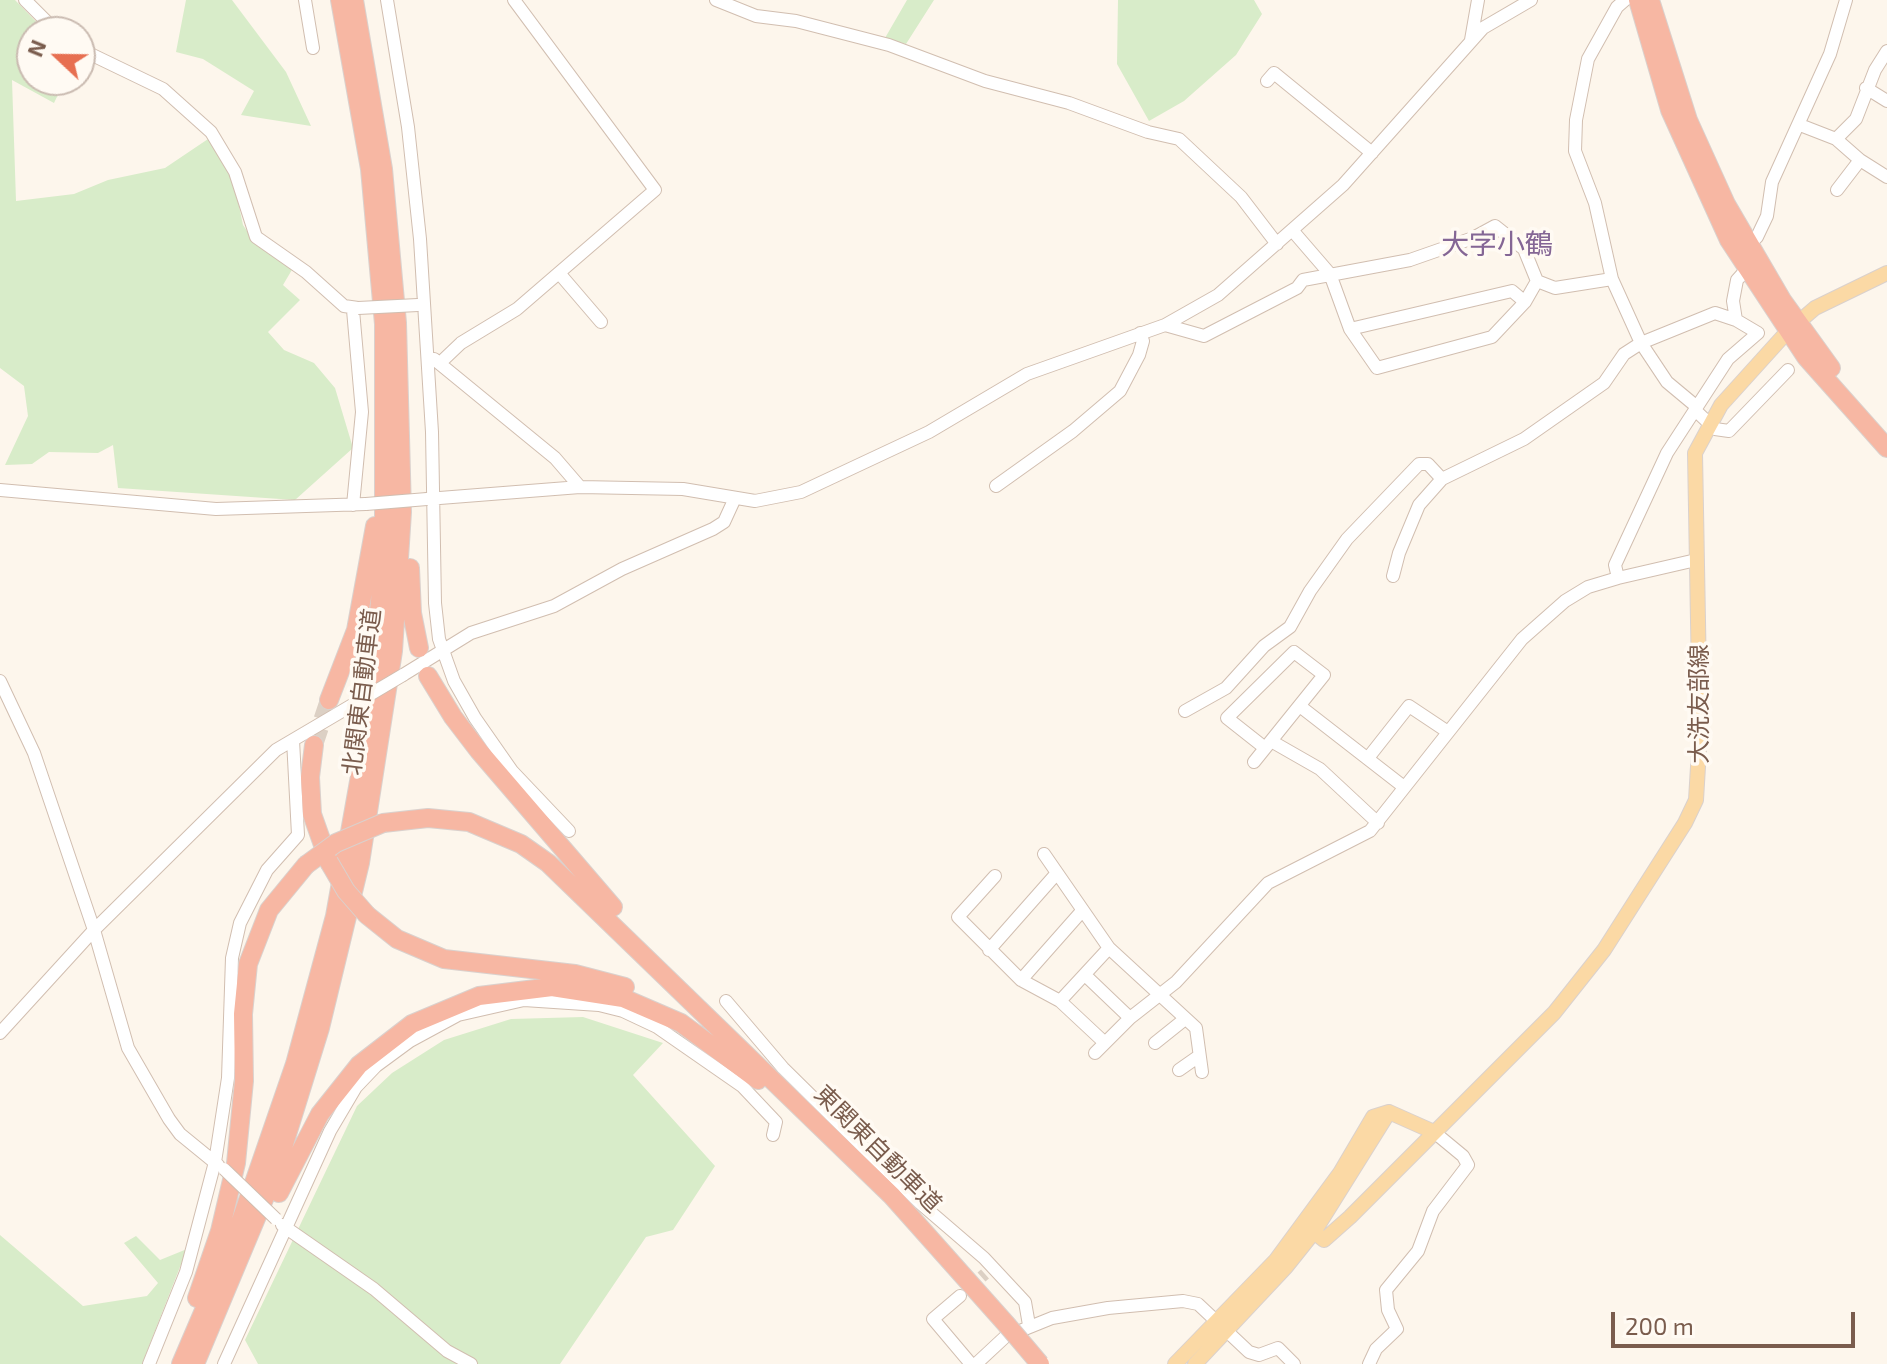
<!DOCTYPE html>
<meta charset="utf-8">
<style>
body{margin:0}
#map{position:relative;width:1887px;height:1364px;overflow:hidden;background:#fdf6ec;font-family:"Exo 2",sans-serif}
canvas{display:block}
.north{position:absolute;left:16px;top:16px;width:80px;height:80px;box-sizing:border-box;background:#fffaf3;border:2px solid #cabbb1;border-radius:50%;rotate:292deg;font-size:22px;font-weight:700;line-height:32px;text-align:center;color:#7a5c4d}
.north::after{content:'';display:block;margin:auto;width:28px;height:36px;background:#e76f51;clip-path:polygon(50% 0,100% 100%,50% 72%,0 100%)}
.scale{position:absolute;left:1611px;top:1312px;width:244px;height:36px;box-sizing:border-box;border:4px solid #7a5c4d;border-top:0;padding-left:10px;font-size:24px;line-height:28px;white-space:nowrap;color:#7a5c4d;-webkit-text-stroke:6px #fffaf3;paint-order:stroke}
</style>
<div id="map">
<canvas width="1887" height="1364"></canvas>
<div class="north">N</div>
<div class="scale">200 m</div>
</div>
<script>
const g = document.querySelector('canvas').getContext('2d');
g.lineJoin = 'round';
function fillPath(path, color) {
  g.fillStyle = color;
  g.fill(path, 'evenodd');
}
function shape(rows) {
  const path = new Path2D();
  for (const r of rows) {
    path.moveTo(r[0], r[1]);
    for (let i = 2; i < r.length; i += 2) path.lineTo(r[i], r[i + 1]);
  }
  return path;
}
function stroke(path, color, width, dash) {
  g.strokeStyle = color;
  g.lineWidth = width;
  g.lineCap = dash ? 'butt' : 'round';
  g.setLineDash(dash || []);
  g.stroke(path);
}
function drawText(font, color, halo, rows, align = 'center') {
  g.font = font + ' "Exo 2","Noto Sans JP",sans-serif';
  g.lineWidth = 7;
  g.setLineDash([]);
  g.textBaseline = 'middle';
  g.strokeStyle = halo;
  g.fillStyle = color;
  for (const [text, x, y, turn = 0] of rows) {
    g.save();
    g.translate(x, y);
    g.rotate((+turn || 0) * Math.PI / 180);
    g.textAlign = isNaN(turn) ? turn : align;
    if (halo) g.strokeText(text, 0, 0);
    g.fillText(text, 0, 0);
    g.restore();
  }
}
fillPath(shape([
 [0,0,15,0,46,32,32,32,32,80,65,80,54,103,12,80,16,201,74,194,108,180,165,168,211,137,232,173,243,225,255,243,293,268,283,285,300,300,268,332,284,350,314,363,335,388,353,448,295,500,118,488,113,445,98,453,49,452,32,464,5,465,28,416,24,386,0,368],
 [186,0,232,0,286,72,311,126,241,115,254,91,203,59,176,52],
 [907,0,934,0,906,44,885,38],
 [1118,0,1254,0,1262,14,1236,55,1184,101,1149,121,1117,64],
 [583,1017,663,1043,633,1075,715,1166,673,1230,646,1237,560,1364,258,1364,245,1340,357,1106,392,1073,444,1040,511,1019],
 [0,1235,83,1306,147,1296,158,1283,124,1243,136,1236,160,1260,187,1249,142,1364,0,1364]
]), '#d8ecc9');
stroke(shape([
 [968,1289,985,1274]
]), '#dcd0c4', 12, [12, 6]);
stroke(shape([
 [314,745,329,700]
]), '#dcd0c4', 18, [18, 9]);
const minor = shape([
 [25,0,57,32],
 [305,0,313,48],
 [387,0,408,127,420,239,432,432,435,603,439,639,454,681,475,718,512,771,569,831],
 [716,0,756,16,796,21,889,45,985,81,1069,103,1148,132,1179,139,1241,197,1277,244],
 [1625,0,1617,7,1588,59,1576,120,1575,151,1595,203,1612,279,1641,343,1667,382,1697,407],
 [1471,40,1478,0],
 [80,49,163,89,211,132,235,172,256,237,306,272,344,306,358,308],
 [1267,81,1274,73,1372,153],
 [1866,88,1887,101],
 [1800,125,1836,139,1860,160,1887,177],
 [1836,139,1856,119,1875,70,1887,51],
 [1837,190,1860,160],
 [1292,230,1330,274,1350,329,1377,368,1492,337,1525,302,1537,281],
 [1749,244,1757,237,1767,216,1772,182,1830,54,1846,0],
 [559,273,601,322],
 [353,310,362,412,353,505],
 [1736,320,1733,301,1737,280,1746,270],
 [1165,325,1204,336,1297,288,1303,280,1410,260,1473,238,1495,226,1524,249,1537,281,1555,288,1612,279],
 [1350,329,1512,291,1525,302],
 [434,359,555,458,580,487],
 [440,363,461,343,517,309,655,190,514,0],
 [1695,410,1715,429,1729,431,1788,370],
 [996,486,1073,431,1120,391,1139,355,1143,341,1140,333],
 [0,490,216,509,366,504],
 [427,499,580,487,683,489,755,501,801,492,929,432,1027,374,1165,325,1218,295,1343,185,1483,28,1531,0],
 [1393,576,1399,553,1419,505,1442,479,1524,439,1604,383,1624,354,1641,343,1715,313,1736,320,1758,333,1728,359,1667,453,1615,565,1618,578],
 [403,675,471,633,554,606,622,569,713,529,724,522,735,498],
 [0,681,34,753,94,930,128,1048,169,1119,180,1134,218,1165],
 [1301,707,1404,787],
 [1185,711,1226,688,1264,646,1290,627,1310,591,1347,539,1419,464,1428,464,1442,479],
 [1271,741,1320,769,1378,823],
 [1368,758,1409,706,1448,732],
 [1254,762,1324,675,1294,652,1227,718,1265,748],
 [1044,854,1109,948,1196,1028,1202,1072],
 [995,876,958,917,1021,980,1060,1001,1105,1043],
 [989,950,1057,873],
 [1085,975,1130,1018],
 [1021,980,1082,911],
 [726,1001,783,1068,920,1203,984,1258,1025,1302,1029,1325],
 [1060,1001,1109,948],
 [0,1033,94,930,276,750,354,704],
 [1155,1043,1185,1019],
 [1095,1053,1130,1018,1176,982,1268,883,1370,831,1522,639,1565,601,1588,587,1618,578,1696,560],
 [1179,1070,1199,1056],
 [282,1225,374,1289,447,1351,471,1364],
 [960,1296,933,1319,971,1364],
 [149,1364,186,1272,215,1162,228,1078,232,958,240,923,267,870,298,835,293,740],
 [224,1364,330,1131,356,1087,376,1066,410,1041,458,1015,524,1000,599,1005,623,1011,657,1027,742,1086,776,1122,773,1135],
 [976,1364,1005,1337,1052,1318,1108,1308,1183,1301,1198,1304,1249,1352,1259,1355,1278,1348,1294,1364],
 [1369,1364,1376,1349,1397,1329,1388,1310,1386,1290,1418,1251,1433,1211,1468,1165,1463,1156,1434,1132]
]);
const major = shape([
 [1389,1112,1434,1132],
 [1314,1232,1324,1240,1350,1217,1554,1013,1604,950,1685,823,1696,800,1700,733,1695,453,1721,405,1787,332,1815,308,1887,273],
 [1175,1364,1276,1260,1340,1173,1373,1117,1389,1112],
 [1195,1364,1286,1267,1314,1232,1389,1112]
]);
const highway = shape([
 [1638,0,1670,110,1729,240,1806,357,1887,448],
 [1650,0,1688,120,1726,204,1782,300,1831,368],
 [410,568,412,613,419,648],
 [428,676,453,717,479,751,613,907],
 [329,700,356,630,375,526],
 [314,745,310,777,312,814,329,862],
 [383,823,428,818,469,822,521,844,548,863,892,1196,1007,1325],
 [367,915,397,939,444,959,575,974,625,987],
 [279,1193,320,1114,359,1065,412,1024,479,996,552,987,623,998,681,1023,758,1080],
 [197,1298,220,1231,236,1163,244,1081,243,1014,248,964,269,910,306,865],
 [181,1364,235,1238,295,1064,335,916,368,731,384,558,384,324,370,169,340,0],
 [195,1364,275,1173,320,1028,360,863,393,651,402,512,397,323,383,169,354,0]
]);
stroke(minor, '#d1beb0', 14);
stroke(major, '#dad1cd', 16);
stroke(highway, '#dad1cd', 20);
stroke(minor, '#fff', 12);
stroke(major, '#fbd9a5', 14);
stroke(highway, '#f7b7a3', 18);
const minorBridge = shape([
 [358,308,418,305],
 [366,504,427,499],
 [354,704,403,675],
 [224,1169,276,1219]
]);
const highwayBridge = shape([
 [329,862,346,891,367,915],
 [306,865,336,843,383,823],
 [1007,1325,1040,1364]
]);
stroke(minorBridge, '#d1beb0', 14, []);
stroke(highwayBridge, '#dad1cd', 20, []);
stroke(minorBridge, '#fff', 12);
stroke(highwayBridge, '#f7b7a3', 18);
drawText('24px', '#7a5c4d', '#fffaf3', [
 ["北関東自動車道",362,692,-83],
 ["大洗友部線",1699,704,-90],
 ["東関東自動車道",878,1149,45]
]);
drawText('28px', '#846695', '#fffaf3', [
 ["大字小鶴",1497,245]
]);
</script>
